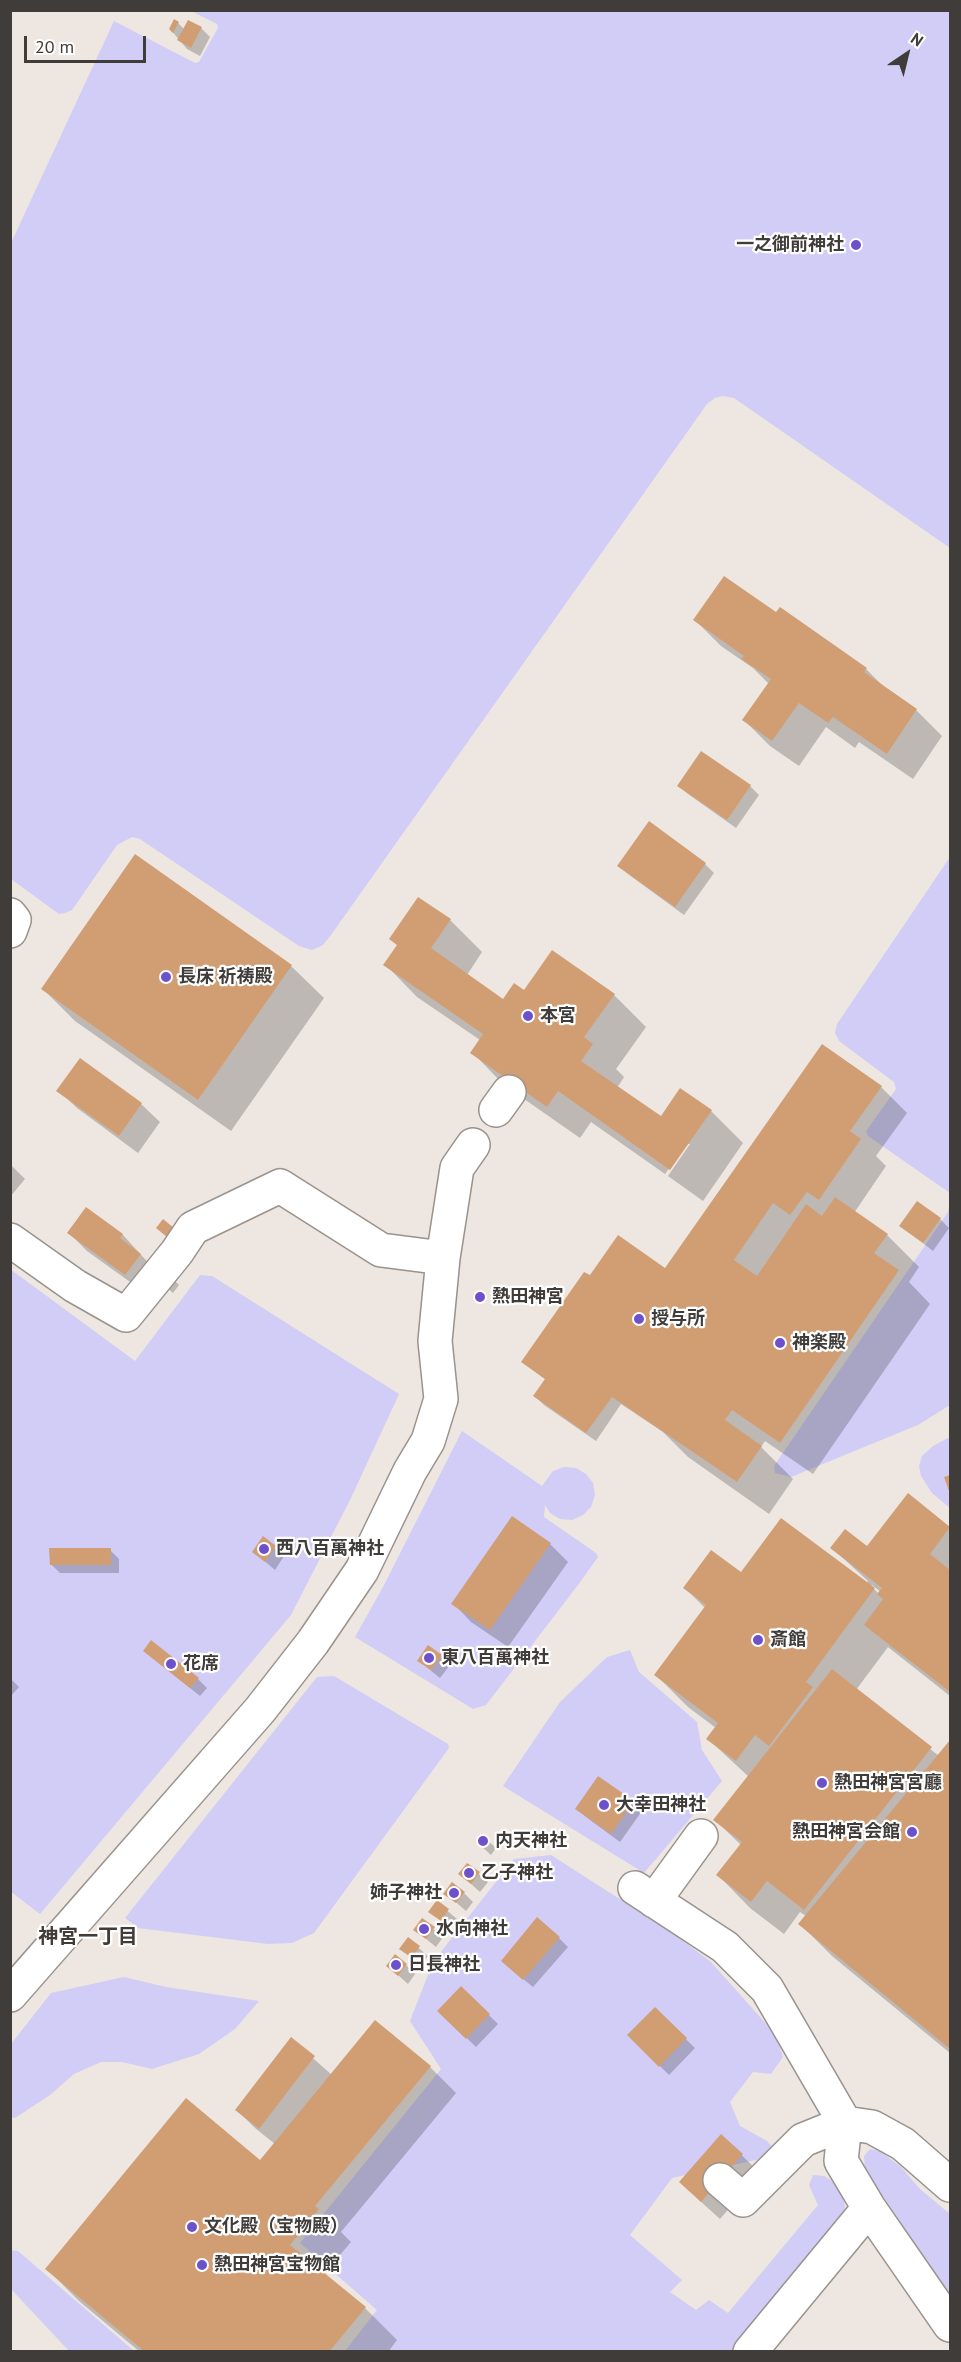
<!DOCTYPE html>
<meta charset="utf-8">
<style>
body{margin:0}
#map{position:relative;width:961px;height:2362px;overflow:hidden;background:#ede6e1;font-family:"PT Sans",sans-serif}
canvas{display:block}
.frame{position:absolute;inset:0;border:12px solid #3f3c3a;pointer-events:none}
.north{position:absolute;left:877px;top:24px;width:60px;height:60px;-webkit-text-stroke:4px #fff;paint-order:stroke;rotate:35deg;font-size:16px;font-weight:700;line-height:24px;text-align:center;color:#3f3c3a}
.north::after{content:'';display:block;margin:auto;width:21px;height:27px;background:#3f3c3a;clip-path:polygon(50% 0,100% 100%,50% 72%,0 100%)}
.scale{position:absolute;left:24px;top:36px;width:122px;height:27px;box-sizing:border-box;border:3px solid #3f3c3a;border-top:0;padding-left:8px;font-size:18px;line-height:21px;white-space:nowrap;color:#3f3c3a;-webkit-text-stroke:4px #fff;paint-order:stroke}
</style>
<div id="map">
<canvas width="961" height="2362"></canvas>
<div class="frame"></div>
<div class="north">N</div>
<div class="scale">20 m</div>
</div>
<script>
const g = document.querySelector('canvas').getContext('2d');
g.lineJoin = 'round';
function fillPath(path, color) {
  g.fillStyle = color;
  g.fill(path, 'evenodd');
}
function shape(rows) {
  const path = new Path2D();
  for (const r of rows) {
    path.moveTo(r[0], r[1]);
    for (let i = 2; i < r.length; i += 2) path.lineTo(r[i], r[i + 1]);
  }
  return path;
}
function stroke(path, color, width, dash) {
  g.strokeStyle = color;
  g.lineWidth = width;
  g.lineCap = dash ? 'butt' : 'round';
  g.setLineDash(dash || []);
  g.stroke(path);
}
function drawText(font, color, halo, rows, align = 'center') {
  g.font = font + ' "PT Sans","Noto Sans JP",sans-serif';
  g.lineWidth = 4.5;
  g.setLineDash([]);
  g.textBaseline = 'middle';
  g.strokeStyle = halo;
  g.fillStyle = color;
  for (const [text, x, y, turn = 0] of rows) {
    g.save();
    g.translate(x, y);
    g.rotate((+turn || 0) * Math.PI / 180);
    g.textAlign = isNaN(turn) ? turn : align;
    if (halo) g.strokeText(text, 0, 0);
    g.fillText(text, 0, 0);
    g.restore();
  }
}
fillPath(shape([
 [191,11,950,11,950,548,734,398,723,396,715,398,707,404,331,935,323,945,312,950,299,946,140,839,132,837,117,845,72,910,65,913,59,914,11,879,11,243,114,21,195,63,199,62,218,28,217,24],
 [950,857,950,1193,868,1136,866,1131,896,1089,894,1082,839,1041,835,1033,837,1024],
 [950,1203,950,1405,918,1425,791,1477,775,1473,774,1466,948,1212],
 [10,1269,135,1361,200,1275,212,1276,399,1394,351,1498,291,1615,40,1914,10,1891],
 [462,1431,542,1486,553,1471,564,1467,576,1468,586,1474,593,1483,595,1495,591,1507,583,1515,572,1520,560,1519,550,1513,545,1505,544,1517,596,1553,598,1557,578,1585,486,1705,473,1709,355,1637,383,1587],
 [950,1437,950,1508,932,1493,921,1476,919,1466,922,1456,933,1446],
 [630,1650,639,1672,697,1722,702,1750,722,1781,644,1873,503,1786,560,1702,607,1657],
 [334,1676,448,1744,449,1748,314,1933,292,1943,268,1944,138,1928,125,1918,317,1677],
 [551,1855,671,1932,711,1962,776,2035,783,2057,771,2074,753,2072,730,2102,740,2126,767,2141,780,2155,672,2178,630,2235,682,2280,670,2292,696,2310,709,2300,728,2313,818,2205,809,2185,813,2175,824,2176,838,2184,843,2195,846,2215,733,2351,345,2351,377,2310,300,2243,441,2069,410,2021,433,1962,514,1859],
 [124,1977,166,1987,259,2001,235,2029,199,2054,152,2069,122,2062,101,2062,74,2074,50,2095,15,2118,11,2117,11,2044,51,1993],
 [870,2149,880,2151,901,2167,920,2189,950,2214,950,2297,865,2169,864,2156],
 [10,2250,18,2251,134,2351,69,2351,11,2289]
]), '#d1cdf6');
fillPath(shape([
 [178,23,184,29,201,28,210,37,200,56,187,49,170,29],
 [777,614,866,669,888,691,916,710,942,736,913,779,859,742,855,748,826,727,799,766,770,746,744,720,769,684,753,668,721,646,695,620],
 [679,785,750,786,759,795,736,828,688,794],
 [649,824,705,864,714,873,684,915,628,874,619,865],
 [136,856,291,966,324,998,231,1131,75,1021,43,989],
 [450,920,482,952,467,975,503,1001,524,992,614,995,646,1027,616,1069,624,1077,617,1088,661,1119,681,1090,711,1111,743,1143,703,1201,668,1176,690,1144,687,1144,665,1174,591,1122,580,1138,504,1085,472,1052,480,1040,417,997,385,964,398,946,391,939],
 [81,1060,141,1104,160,1122,138,1153,77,1108,58,1090],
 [881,1087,907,1113,876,1156,886,1166,854,1213,887,1235,919,1267,909,1282,930,1304,813,1474,765,1441,761,1447,793,1479,769,1514,688,1457,663,1432,621,1404,596,1441,544,1405,535,1396,546,1380,523,1362,590,1278,666,1270],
 [10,1164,25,1179,10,1197],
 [86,1209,123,1235,153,1268,170,1276,179,1285,173,1293,159,1281,144,1292,87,1251,69,1233],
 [940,1219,949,1228,933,1251,901,1226],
 [908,1496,950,1528,950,1696,888,1647,856,1690,939,1756,950,1742,950,2053,832,1956,800,1924,806,1916,800,1912,784,1934,750,1908,718,1875,741,1845,715,1820,749,1777,708,1739,716,1728,688,1707,656,1675,705,1608,685,1588,741,1574,866,1584,868,1581,832,1548,867,1548],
 [872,1585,881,1592,879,1594,871,1586],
 [263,1539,284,1556,275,1570,254,1552],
 [550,1544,568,1562,508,1647,471,1622,453,1603],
 [110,1550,119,1559,119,1573,60,1573,51,1564],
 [441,1656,450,1665,440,1678,419,1661],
 [154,1659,198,1679,207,1688,200,1696],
 [10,1678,19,1687,10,1697],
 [633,1802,642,1811,620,1842,586,1817,577,1809],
 [484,1837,496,1848,491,1855,479,1844],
 [460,1874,479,1874,488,1882,480,1892],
 [445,1893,464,1893,473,1902,466,1911],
 [437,1902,457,1919,450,1929,430,1911],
 [422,1920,443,1937,436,1947,415,1930],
 [559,1938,568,1947,533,1987,511,1969],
 [408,1939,428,1956,421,1966,401,1949],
 [406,1965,415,1974,408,1984,388,1966],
 [461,1988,498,2024,476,2047,439,2011],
 [655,2009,695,2048,669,2075,629,2035],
 [291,2039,332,2075,430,2067,456,2093,341,2232,351,2242,324,2274,365,2308,397,2340,388,2352,140,2352,79,2301,47,2269,260,2162,275,2144,255,2128,237,2110],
 [722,2136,760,2173,720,2219,699,2200]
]), '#0003');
fillPath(shape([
 [174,19,179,22,173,33,169,29],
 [188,20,202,27,191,48,177,40],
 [724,576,776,612,780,607,867,668,864,672,917,709,887,754,833,717,828,723,799,703,772,741,742,720,771,679,741,659,744,656,693,620],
 [701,751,751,785,727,820,677,786],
 [649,821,706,863,675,907,617,866],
 [135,854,292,965,198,1100,41,989],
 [418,897,451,919,431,948,503,999,514,983,524,990,552,950,615,994,584,1037,593,1044,581,1061,661,1116,680,1088,712,1110,670,1170,558,1091,547,1107,470,1053,483,1034,383,965,397,945,389,939],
 [822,1044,882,1086,850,1131,861,1139,819,1200,807,1192,790,1215,773,1203,734,1260,757,1276,806,1204,822,1216,835,1197,888,1234,874,1253,899,1270,780,1443,732,1410,725,1420,762,1446,737,1482,612,1397,586,1433,533,1396,545,1379,521,1362,584,1272,590,1275,618,1235,665,1268],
 [80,1058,142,1103,119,1136,56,1091],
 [917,1201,941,1218,923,1243,899,1226],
 [86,1207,123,1234,120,1238,141,1254,125,1275,67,1233],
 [163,1219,180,1233,173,1242,156,1228],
 [950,1475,950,1494,944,1477],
 [908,1493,950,1527,930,1554,950,1570,950,1692,864,1625,883,1599,877,1594,882,1588,830,1548,845,1529,867,1546],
 [512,1516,551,1543,490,1630,451,1604],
 [781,1518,875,1588,806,1682,813,1687,769,1746,755,1735,736,1761,706,1739,718,1723,654,1675,706,1605,683,1588,711,1550,741,1572],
 [263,1536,276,1546,265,1562,252,1552],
 [49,1548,111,1548,111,1565,50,1565],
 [151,1640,199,1678,190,1688,143,1651],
 [428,1645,442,1655,431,1670,417,1661],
 [832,1669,932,1747,804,1910,767,1881,751,1902,716,1875,742,1842,713,1820],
 [950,1740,950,2049,798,1924],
 [598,1776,634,1801,611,1834,575,1809],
 [467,1863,480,1872,471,1884,458,1874],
 [452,1882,465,1892,456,1903,443,1894],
 [437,1900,449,1909,441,1921,428,1912],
 [537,1917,560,1937,523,1980,501,1961],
 [422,1918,435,1927,426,1939,413,1930],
 [408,1937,420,1946,412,1958,399,1949],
 [395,1954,407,1964,398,1976,386,1966],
 [461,1986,490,2014,466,2039,437,2011],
 [655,2007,687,2038,659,2067,627,2035],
 [375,2020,431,2066,315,2206,319,2209,290,2245,366,2307,329,2352,145,2352,45,2269,186,2098,260,2160],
 [291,2037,315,2056,259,2129,235,2110],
 [721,2134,743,2154,701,2202,679,2182]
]), '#d19e74');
const minor = shape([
 [10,915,14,920,10,931],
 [496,1110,509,1092],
 [10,1240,75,1286,126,1315,177,1252,193,1228,280,1186,381,1250,443,1258],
 [635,1888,725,1947,767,1989,845,2123,872,2127,903,2144,950,2185],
 [654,1901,701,1836],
 [10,1995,260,1710,313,1642,362,1570,410,1471,428,1441,441,1399,435,1341,443,1258,457,1168,473,1145],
 [720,2180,743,2200,803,2140,845,2123,841,2161,869,2208,950,2325],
 [750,2352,869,2208]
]);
stroke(minor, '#99928d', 36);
stroke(minor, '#fff', 33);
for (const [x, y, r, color] of [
 [856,245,6,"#6e51ca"],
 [166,977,6,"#6e51ca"],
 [528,1016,6,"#6e51ca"],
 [480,1297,6,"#6e51ca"],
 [639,1319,6,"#6e51ca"],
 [780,1343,6,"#6e51ca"],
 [264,1549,6,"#6e51ca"],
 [758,1640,6,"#6e51ca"],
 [429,1658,6,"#6e51ca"],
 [171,1664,6,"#6e51ca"],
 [822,1783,6,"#6e51ca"],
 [604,1805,6,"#6e51ca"],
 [912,1832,6,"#6e51ca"],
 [483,1841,6,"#6e51ca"],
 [469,1873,6,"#6e51ca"],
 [454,1893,6,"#6e51ca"],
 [424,1929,6,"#6e51ca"],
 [396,1965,6,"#6e51ca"],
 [192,2227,6,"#6e51ca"],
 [202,2265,6,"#6e51ca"]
]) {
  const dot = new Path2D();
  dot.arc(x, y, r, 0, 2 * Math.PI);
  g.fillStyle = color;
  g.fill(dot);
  stroke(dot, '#fff', 2);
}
drawText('bold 18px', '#3f3c3a', '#fff', [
 ["一之御前神社",844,245,"right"],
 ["長床 祈祷殿",178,977],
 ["本宮",540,1016],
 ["熱田神宮",492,1297],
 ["授与所",651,1319],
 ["神楽殿",792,1343],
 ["西八百萬神社",276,1549],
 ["斎館",770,1640],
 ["東八百萬神社",441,1658],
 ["花席",183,1664],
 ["熱田神宮宮廳",834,1783],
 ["大幸田神社",616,1805],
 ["熱田神宮会館",900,1832,"right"],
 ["内天神社",495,1841],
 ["乙子神社",481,1873],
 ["姉子神社",442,1893,"right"],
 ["水向神社",436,1929],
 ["日長神社",408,1965],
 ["文化殿（宝物殿）",204,2227],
 ["熱田神宮宝物館",214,2265]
], 'left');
drawText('bold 20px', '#423c38', '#fff', [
 ["神宮一丁目",88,1937]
]);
</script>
